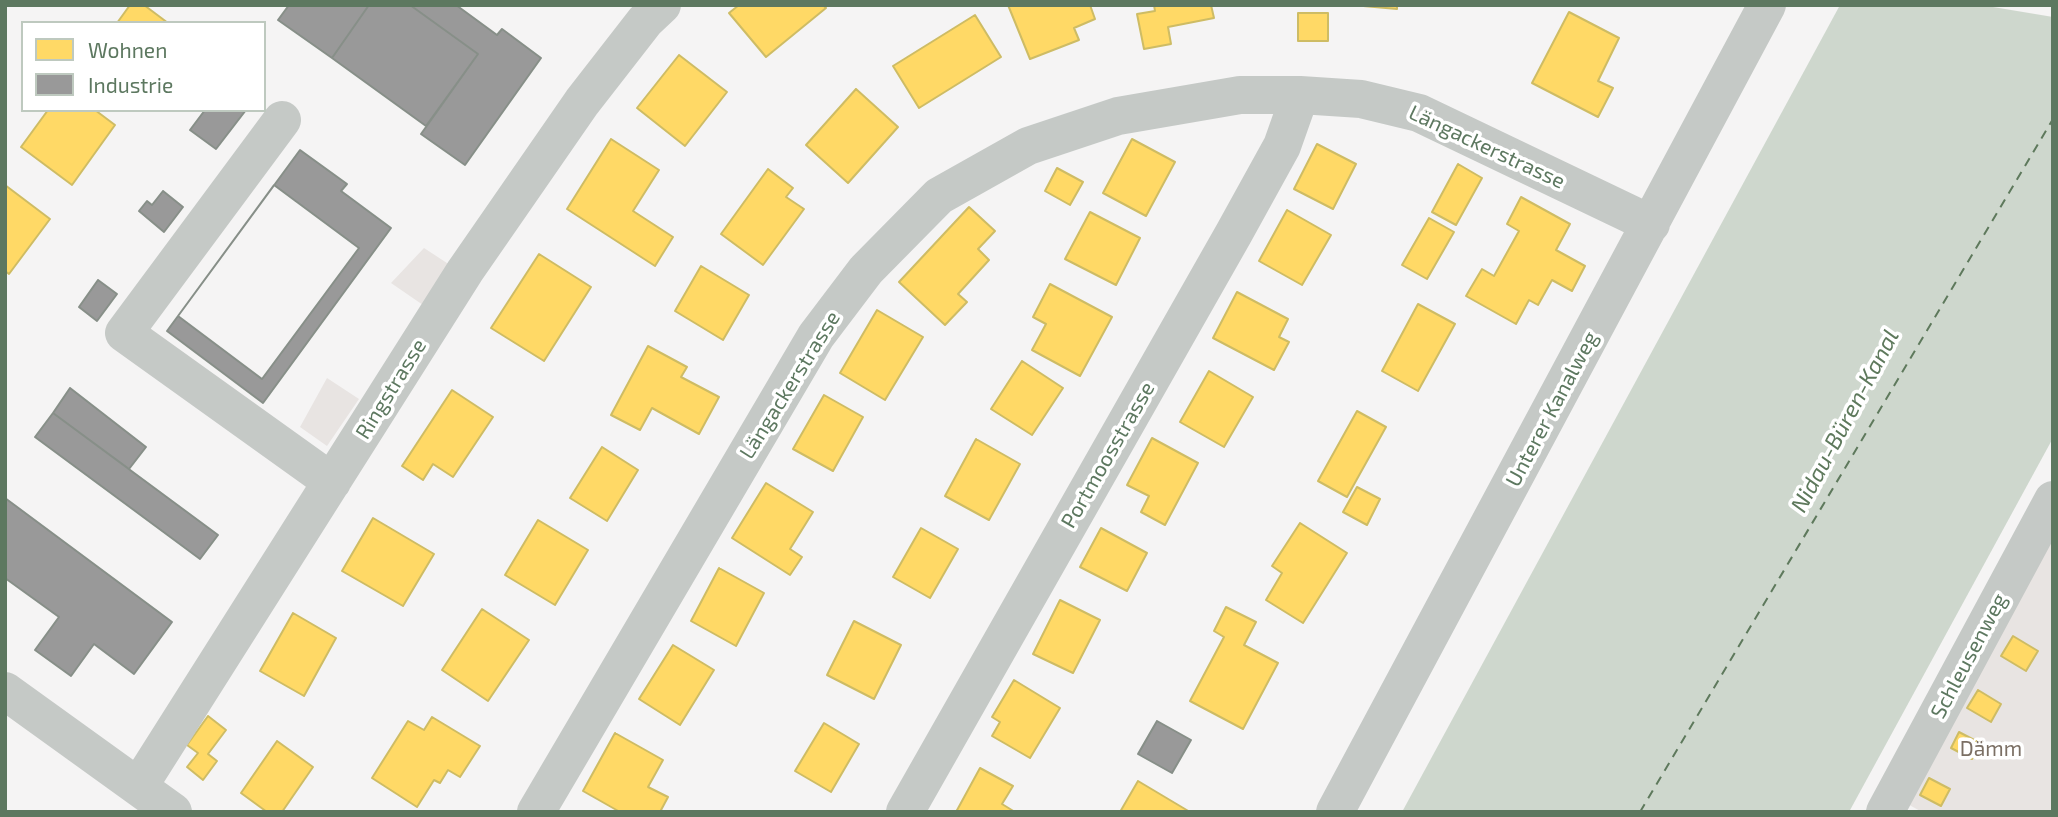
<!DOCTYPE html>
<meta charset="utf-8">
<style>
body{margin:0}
#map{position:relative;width:2058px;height:817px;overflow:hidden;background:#f5f4f4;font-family:"Exo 2",sans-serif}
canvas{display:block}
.frame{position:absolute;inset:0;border:7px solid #5d7860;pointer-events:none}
.legend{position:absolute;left:21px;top:21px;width:245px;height:91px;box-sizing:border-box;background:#fff;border:2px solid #bec9bf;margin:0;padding:9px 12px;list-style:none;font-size:21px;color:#5d7860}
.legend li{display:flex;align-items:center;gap:14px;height:35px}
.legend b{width:35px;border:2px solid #bec9bf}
</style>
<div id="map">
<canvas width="2058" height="817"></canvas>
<div class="frame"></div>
<ul class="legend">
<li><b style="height:19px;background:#ffd966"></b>Wohnen</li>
<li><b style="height:19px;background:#999"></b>Industrie</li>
</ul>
</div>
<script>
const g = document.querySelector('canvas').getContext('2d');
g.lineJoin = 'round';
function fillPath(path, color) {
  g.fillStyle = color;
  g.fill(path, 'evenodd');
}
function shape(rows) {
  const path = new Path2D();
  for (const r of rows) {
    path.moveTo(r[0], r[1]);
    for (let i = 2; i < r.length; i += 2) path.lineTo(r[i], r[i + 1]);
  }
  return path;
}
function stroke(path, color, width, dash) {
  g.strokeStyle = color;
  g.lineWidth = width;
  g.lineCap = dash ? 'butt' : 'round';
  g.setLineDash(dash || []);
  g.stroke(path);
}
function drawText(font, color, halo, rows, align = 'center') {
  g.font = font + ' "Exo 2",sans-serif';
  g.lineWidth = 7;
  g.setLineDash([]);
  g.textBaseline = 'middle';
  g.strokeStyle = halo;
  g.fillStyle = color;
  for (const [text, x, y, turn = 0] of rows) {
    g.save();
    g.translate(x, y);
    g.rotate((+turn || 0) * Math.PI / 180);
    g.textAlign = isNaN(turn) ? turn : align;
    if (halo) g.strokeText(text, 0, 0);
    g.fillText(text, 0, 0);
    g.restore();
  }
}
fillPath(shape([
 [424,248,450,265,423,305,391,283],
 [327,378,359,399,327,446,300,427],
 [2053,508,2053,812,1922,812,1893,796]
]), '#e8e4e2');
fillPath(shape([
 [1840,5,2053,5,2053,438,1849,812,1402,812]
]), '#ced7cd');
fillPath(shape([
 [1981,5,2053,5,2053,17]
]), '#f5f4f4');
const homes = shape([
 [130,5,144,5,168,23,117,23,130,5],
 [739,5,823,5,826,8,766,57,729,13,739,5],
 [1008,5,1090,5,1095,19,1074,28,1079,40,1030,59,1008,5],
 [1154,5,1211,5,1214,18,1168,27,1171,44,1144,49,1137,14,1155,11,1154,5],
 [1352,5,1397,5,1397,9,1352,5],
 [1569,12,1619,38,1598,81,1613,88,1598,117,1532,83,1569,12],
 [1298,13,1328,13,1328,41,1298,41,1298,13],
 [975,15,1001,57,919,108,893,66,975,15],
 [679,55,727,92,685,146,637,108,679,55],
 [856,89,898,127,848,183,806,145,856,89],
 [48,110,95,110,115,125,72,185,21,147,48,110],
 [611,139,659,170,633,211,673,237,655,266,567,209,611,139],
 [1132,139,1175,162,1146,216,1103,193,1132,139],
 [1317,144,1356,164,1333,209,1294,189,1317,144],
 [1458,164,1482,178,1456,225,1432,212,1458,164],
 [1057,168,1083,182,1070,205,1045,191,1057,168],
 [768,169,793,188,786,197,804,209,763,265,721,234,768,169],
 [5,185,50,219,9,274,5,271,5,185],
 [1521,197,1570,224,1556,250,1585,266,1572,291,1552,280,1538,305,1529,300,1516,324,1466,296,1482,269,1494,276,1519,231,1507,224,1521,197],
 [969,207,995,231,978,249,989,260,958,294,967,302,945,325,899,282,969,207],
 [1287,210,1331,235,1302,285,1259,261,1287,210],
 [1090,212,1140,238,1116,285,1065,259,1090,212],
 [1429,218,1454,232,1427,279,1402,265,1429,218],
 [539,254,591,287,544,361,491,328,539,254],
 [701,266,749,295,723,340,675,311,701,266],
 [1050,284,1112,317,1080,376,1032,350,1046,324,1033,317,1050,284],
 [1237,292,1288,319,1279,337,1289,342,1274,370,1213,338,1237,292],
 [1418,304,1455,324,1418,391,1382,371,1418,304],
 [877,310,923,337,885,400,840,373,877,310],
 [648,346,687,367,681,377,719,397,699,434,652,408,640,430,611,415,648,346],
 [1022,361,1063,388,1032,435,991,409,1022,361],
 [1209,371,1253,397,1224,447,1180,422,1209,371],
 [452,390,493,417,453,477,433,464,423,480,402,466,452,390],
 [824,395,863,417,833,471,793,449,824,395],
 [1357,411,1386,427,1347,497,1318,481,1357,411],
 [1152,438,1198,463,1165,525,1141,512,1149,496,1127,485,1152,438],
 [976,439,1020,464,989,520,945,496,976,439],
 [602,447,638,470,607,521,570,498,602,447],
 [766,483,813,512,790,549,802,557,790,575,732,538,766,483],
 [1357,487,1380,499,1367,525,1343,512,1357,487],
 [373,518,434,554,403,606,342,571,373,518],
 [538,520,588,550,555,605,505,575,538,520],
 [1300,523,1347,553,1303,623,1266,600,1282,573,1272,566,1300,523],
 [921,528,958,549,930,598,893,577,921,528],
 [1101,528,1147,553,1127,591,1080,567,1101,528],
 [719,568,764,593,736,646,691,621,719,568],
 [1060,600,1100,620,1073,673,1033,654,1060,600],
 [1226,607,1256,622,1244,645,1278,663,1243,729,1190,701,1224,637,1214,631,1226,607],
 [482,609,529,640,488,701,442,670,482,609],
 [293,613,336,638,304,696,260,671,293,613],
 [854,621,901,645,874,699,827,675,854,621],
 [2013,636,2038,651,2026,671,2001,656,2013,636],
 [673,645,714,670,680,725,639,699,673,645],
 [1014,680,1060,708,1030,758,992,736,1000,722,992,717,1014,680],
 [1978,690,2001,704,1991,722,1967,708,1978,690],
 [208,716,226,730,208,754,217,761,203,780,187,767,198,753,187,745,208,716],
 [432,717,480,746,460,777,448,770,440,783,434,780,417,807,372,778,408,721,424,730,432,717],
 [824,723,859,744,831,792,795,771,824,723],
 [1959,732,1980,743,1972,759,1951,748,1959,732],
 [615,733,663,760,648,787,668,797,660,812,620,812,583,791,615,733],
 [277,741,313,767,282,812,267,812,241,793,277,741],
 [980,768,1013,786,1002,804,1015,812,956,812,980,768],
 [1929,778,1950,789,1941,806,1920,795,1929,778],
 [1138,781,1190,812,1120,812,1138,781]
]);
fillPath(homes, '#ffd966');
stroke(homes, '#cebc64', 2);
const industry = shape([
 [289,5,369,5,332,58,278,20,289,5],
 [369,5,410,5,478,54,426,126,332,58,369,5],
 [410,5,456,5,497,35,502,29,541,58,465,165,421,134,478,54,410,5],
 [205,110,246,110,216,149,190,130,205,110],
 [300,150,347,184,341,191,391,228,263,403,167,331,300,150],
 [274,185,359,248,262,379,178,316,274,185],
 [163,191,183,207,164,232,139,211,147,201,152,205,163,191],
 [98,280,117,294,97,321,79,307,98,280],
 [70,388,146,447,129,469,53,413,70,388],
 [53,413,218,535,200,559,35,437,53,413],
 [5,498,172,622,134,674,94,644,71,676,35,650,59,617,5,578,5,498],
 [1157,721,1191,740,1172,773,1138,754,1157,721]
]);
fillPath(industry, '#999');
stroke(industry, '#878f88', 2);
stroke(shape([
 [1640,812,2053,119]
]), '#5e795c', 2, [9, 7]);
stroke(shape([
 [282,120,124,333,332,482],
 [5,691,173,812],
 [139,786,465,271,582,102,645,21,662,5],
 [536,812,816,336,866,270,939,196,1028,146,1118,116,1240,95,1300,95,1361,99,1419,113,1651,224],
 [905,812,1234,233,1282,146,1300,95],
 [1335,812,1767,5],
 [1885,812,2053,500]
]), '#c5c9c6', 38);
drawText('21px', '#5d7860', '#fff', [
 ["Längackerstrasse",1487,147,25],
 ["Längackerstrasse",790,385,-58],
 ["Ringstrasse",391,389,-58],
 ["Unterer Kanalweg",1552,409,-62],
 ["Portmoosstrasse",1108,455,-60],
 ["Schleusenweg",1969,656,-62]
]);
drawText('21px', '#7b6f64', '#fff', [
 ["Dämm",1991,749]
]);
drawText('italic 23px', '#5e795c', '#fff', [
 ["Nidau-Büren-Kanal",1845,421,-62]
]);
</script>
